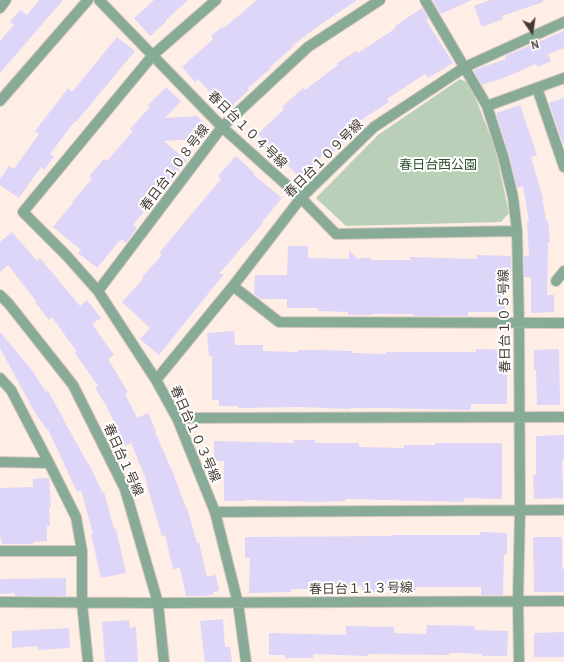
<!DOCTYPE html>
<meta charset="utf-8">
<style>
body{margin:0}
#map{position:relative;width:564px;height:662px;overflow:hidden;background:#ffeee5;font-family:Karla,sans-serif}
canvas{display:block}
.north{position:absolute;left:512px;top:12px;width:40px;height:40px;-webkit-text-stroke:3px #fff;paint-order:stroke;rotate:167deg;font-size:11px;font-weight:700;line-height:16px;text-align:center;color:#443933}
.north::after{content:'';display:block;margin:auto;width:14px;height:18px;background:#443933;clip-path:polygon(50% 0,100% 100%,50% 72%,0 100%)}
</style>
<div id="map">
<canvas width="564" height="662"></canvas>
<div class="north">N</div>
</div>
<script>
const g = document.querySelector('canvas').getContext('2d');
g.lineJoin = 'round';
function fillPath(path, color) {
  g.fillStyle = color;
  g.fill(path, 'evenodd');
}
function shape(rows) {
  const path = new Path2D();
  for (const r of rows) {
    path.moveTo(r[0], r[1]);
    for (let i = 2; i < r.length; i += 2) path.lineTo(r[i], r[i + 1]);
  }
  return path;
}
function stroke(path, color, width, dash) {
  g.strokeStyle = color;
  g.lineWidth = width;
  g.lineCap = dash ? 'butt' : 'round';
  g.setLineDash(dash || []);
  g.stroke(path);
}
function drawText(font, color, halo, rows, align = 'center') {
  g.font = font + ' Karla,"Noto Sans JP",sans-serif';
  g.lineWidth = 4;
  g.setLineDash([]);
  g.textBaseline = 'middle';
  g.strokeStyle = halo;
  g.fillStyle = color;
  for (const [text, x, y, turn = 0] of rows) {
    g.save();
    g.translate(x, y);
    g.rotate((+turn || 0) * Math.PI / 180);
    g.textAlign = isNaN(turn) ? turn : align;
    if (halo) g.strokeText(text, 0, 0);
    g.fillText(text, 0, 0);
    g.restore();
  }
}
fillPath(shape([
 [460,79,470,84,495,148,509,213,501,222,346,226,316,198,378,135]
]), '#bacfb8');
fillPath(shape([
 [39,0,63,0,0,73,0,41,14,25,10,22,20,10,27,15],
 [154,0,188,0,166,20,167,21,150,36,134,18],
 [257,0,357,0,314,29,292,46,293,47,270,67,271,68,248,88,249,90,226,111,198,79,195,82,182,67,213,39,211,36,222,27,224,28],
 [435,0,472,0,441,14,433,1],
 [490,0,543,0,543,2,502,16,503,19,482,27,474,6],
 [422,8,429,19,426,20,453,63,428,78,425,74,387,99,389,102,361,120,344,134,348,138,330,155,327,152,299,177,258,134,284,109,282,107,303,88,305,90,338,65,337,63,356,51,358,53,396,28,395,26],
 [564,31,564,48,548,54,551,61,538,67,536,64,506,77,482,85,475,73,474,70,506,59,505,56],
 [117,37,135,51,76,122,75,121,50,154,54,157,44,170,41,167,19,198,0,185,0,179,9,166,14,169,39,134,35,131,59,100,68,88,72,92],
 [166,87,181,101,165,118,197,116,209,127,209,133,206,138,164,141,187,161,152,198,154,200,133,225,137,228,126,243,121,239,97,268,78,253,81,250,53,227,73,203,72,202,92,179,89,176,104,159,107,161,133,131,130,129,150,107,148,105],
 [564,98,564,144,563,144,549,103],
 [520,105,537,155,531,157,542,195,546,221,548,221,550,242,548,242,547,295,554,295,554,312,531,313,531,277,524,277,524,256,529,256,527,222,529,222,523,186,517,188,509,154,496,113],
 [236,156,254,173,253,174,282,198,262,222,263,223,219,274,224,274,159,355,140,339,150,328,122,302,143,279,142,277,162,255,159,253,221,179,218,176],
 [12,232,37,261,40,258,80,306,87,300,101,318,92,324,114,355,108,359,128,392,125,394,137,418,148,413,156,431,155,432,173,473,186,508,187,508,197,543,199,543,207,577,216,575,219,591,213,592,214,594,206,596,186,596,180,568,173,569,165,535,162,536,146,482,147,482,131,443,125,446,107,407,95,388,98,386,75,353,77,352,52,317,49,320,35,302,36,301,8,265,0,272,0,242],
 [288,246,308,246,308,258,349,259,349,251,359,260,360,258,371,258,371,260,410,260,410,257,477,259,477,255,511,256,511,276,505,276,505,312,468,312,468,316,413,316,413,314,372,314,372,315,348,315,348,312,318,311,318,308,287,308,287,299,260,299,254,294,255,275,287,275],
 [234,331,235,345,263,345,263,351,298,352,298,350,322,350,352,351,352,353,386,354,386,352,476,352,476,349,507,350,507,404,471,404,471,410,380,408,350,408,350,409,299,407,238,408,238,406,219,406,219,400,212,400,212,356,209,356,207,333],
 [0,332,31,369,46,392,48,391,88,464,89,464,102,492,104,492,114,529,116,529,126,573,101,578,91,534,93,534,81,490,77,492,47,427,48,431,34,411,0,348],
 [559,349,560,405,537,405,536,370,534,370,534,350],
 [564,435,564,460,562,460,563,498,534,499,533,475,536,475,536,436],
 [294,440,315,440,315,443,359,443,359,447,404,448,404,445,435,445,435,443,502,443,502,499,464,498,464,502,345,499,345,501,319,502,246,500,246,501,224,501,224,461,214,461,214,441,294,443],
 [49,478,51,507,49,507,50,526,47,526,47,541,33,542,33,544,2,544,1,538,0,538,0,488,33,487,33,479],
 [480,532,507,533,507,554,504,554,503,595,481,595,481,587,416,587,416,590,384,590,384,592,362,592,362,586,329,586,329,589,291,589,291,592,249,593,250,558,245,558,245,537,392,536,392,535,480,535],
 [533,537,562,537,562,569,564,569,564,592,534,592],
 [66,578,66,596,15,596,15,593,0,594,0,579],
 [223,619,225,647,230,647,232,662,205,662,200,621],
 [129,620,130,628,136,627,138,662,105,662,102,622],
 [427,625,475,626,475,630,508,631,507,656,482,656,482,654,462,653,449,653,449,655,368,654,368,656,313,654,313,658,285,658,285,655,269,655,269,633,346,635,346,626,394,627,394,633,426,634],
 [69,628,70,648,38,650,37,646,12,648,12,631],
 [564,632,564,657,534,657,534,633]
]), '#ddd6f8');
const minor = shape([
 [99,0,222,127,301,198,336,234,517,231],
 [216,0,153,55,23,212,66,255,98,291,156,380,177,418,215,512,238,603,246,662],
 [425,0,487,106,503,156,513,197,517,231,519,324,520,511,518,600,519,662],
 [0,8,6,0],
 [537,88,564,167],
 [487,106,564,78],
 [556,281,564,271],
 [233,286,279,322,564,323],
 [98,291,222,127,308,47,380,0],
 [0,378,11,390,49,463,76,517,82,551,82,603,88,662],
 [156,380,233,286,301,198,374,127,465,67,564,22],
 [177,418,564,417],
 [0,462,49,463],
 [215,512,564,510],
 [0,551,82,551],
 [0,602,158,603,564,601]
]);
const tertiary = shape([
 [0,101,88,0],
 [0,295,9,304,73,385,125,489,158,603,164,662]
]);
stroke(minor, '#dacac1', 12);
stroke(tertiary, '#dacac1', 12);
stroke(minor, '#88ab97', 10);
stroke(tertiary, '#88ab97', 10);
drawText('13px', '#443933', '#fff', [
 ["春日台１０４号線",247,130,44],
 ["春日台１０９号線",324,159,-45],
 ["春日台１０８号線",175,168,-53],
 ["春日台１０５号線",505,321,-91],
 ["春日台１０３号線",195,434,66],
 ["春日台１号線",123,460,66],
 ["春日台１１３号線",361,589,-1]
]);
drawText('13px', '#2c522b', '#fff', [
 ["春日台西公園",438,165]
]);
</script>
